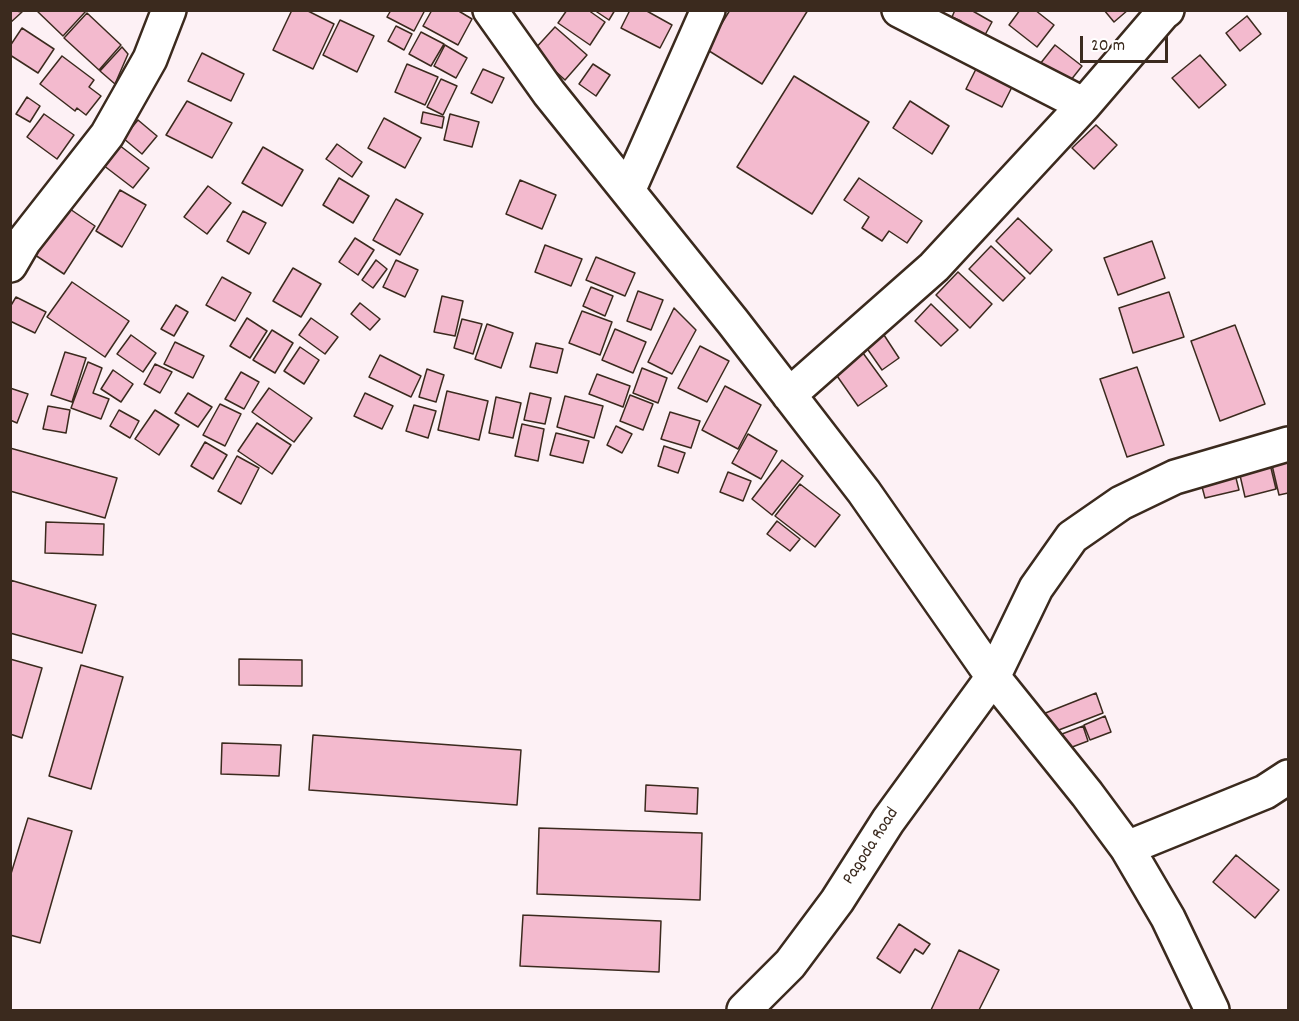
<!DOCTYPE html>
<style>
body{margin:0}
#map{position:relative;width:1299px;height:1021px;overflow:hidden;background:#fdf1f5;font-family:Dekko,sans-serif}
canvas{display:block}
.frame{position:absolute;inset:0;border:12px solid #3b2a1e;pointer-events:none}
.scale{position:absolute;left:1080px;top:36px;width:88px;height:27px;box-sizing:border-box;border:3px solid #3b2a1e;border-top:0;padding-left:8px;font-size:18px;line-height:21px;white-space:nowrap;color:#3b2a1e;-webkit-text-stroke:4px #fff;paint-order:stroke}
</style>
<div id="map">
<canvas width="1299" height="1021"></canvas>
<div class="frame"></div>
<div class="scale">20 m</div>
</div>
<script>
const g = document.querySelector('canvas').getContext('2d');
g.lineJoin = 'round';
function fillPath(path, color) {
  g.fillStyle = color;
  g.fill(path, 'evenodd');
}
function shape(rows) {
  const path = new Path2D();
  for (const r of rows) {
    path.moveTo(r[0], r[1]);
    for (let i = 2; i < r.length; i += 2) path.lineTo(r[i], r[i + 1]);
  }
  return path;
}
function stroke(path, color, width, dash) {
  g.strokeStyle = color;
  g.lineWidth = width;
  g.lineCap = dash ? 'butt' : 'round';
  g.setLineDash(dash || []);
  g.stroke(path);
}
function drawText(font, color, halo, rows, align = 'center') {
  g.font = font + ' Dekko,sans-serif';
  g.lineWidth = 6;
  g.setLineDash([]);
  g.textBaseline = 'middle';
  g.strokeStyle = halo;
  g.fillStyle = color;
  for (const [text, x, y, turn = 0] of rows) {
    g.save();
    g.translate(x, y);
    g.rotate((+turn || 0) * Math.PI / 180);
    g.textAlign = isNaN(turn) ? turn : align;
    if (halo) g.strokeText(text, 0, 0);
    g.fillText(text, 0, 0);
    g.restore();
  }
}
const building = shape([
 [10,10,22,12,10,23,10,10],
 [36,10,85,10,86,11,63,36,36,10],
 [292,10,306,10,334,24,313,69,273,50,292,10],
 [391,10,425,10,414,31,387,17,391,10],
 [432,10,457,10,472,19,458,45,423,26,432,10],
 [567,10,588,10,605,22,590,45,558,23,567,10],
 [594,10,615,10,609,20,594,10],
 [630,10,645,10,672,25,660,48,621,28,630,10],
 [730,10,808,10,762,84,706,49,730,10],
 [955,10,971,10,992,22,979,46,955,33,961,21,952,17,955,10],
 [1020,10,1035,10,1054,25,1037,47,1009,25,1020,10],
 [1104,10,1128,10,1114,22,1104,10],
 [87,13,121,45,99,70,64,38,87,13],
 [1247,16,1261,34,1240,51,1226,33,1247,16],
 [340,20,374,36,357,72,323,55,340,20],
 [396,26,412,34,404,50,388,41,396,26],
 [555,27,587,55,565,80,533,51,555,27],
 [22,28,54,49,38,73,10,55,10,46,22,28],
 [421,32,444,44,431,66,409,54,421,32],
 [445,45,467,58,456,78,434,66,445,45],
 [1055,45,1082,66,1067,85,1040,64,1055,45],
 [122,47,128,54,115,84,100,71,122,47],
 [202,53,244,74,231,101,188,81,202,53],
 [1200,55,1226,85,1199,108,1172,78,1200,55],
 [62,56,94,80,89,87,101,96,86,115,77,108,75,111,40,84,62,56],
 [980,61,1016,79,1002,107,966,89,980,61],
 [407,64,438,77,425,105,395,92,407,64],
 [593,64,610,75,596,96,579,84,593,64],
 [483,69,504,78,492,103,471,93,483,69],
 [794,76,869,122,812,214,737,167,794,76],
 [441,79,457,86,443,115,427,107,441,79],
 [27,97,40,106,30,122,16,114,27,97],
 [187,101,232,123,212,158,166,135,187,101],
 [910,101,949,126,932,154,893,128,910,101],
 [423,112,444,117,442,128,421,123,423,112],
 [44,114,74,135,57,159,27,137,44,114],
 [450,114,479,122,472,147,444,140,450,114],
 [384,118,421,138,405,168,368,148,384,118],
 [138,120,157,136,142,154,123,138,138,120],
 [1096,125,1117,145,1094,169,1072,148,1096,125],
 [337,144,362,162,352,177,326,159,337,144],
 [119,145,149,168,133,188,103,165,119,145],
 [263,147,303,170,282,206,242,183,263,147],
 [339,178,369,196,353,223,323,205,339,178],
 [859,178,922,221,907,243,889,231,882,241,862,228,869,217,844,200,859,178],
 [520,180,556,195,542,229,506,214,520,180],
 [208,186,231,203,207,234,184,217,208,186],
 [120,190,146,205,122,247,96,231,120,190],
 [396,199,423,214,400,255,373,240,396,199],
 [64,205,95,226,64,274,32,253,64,205],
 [243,211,266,223,249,254,227,241,243,211],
 [1018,218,1052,250,1030,274,996,241,1018,218],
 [355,238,374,250,358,275,339,262,355,238],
 [1152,241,1165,278,1118,295,1104,258,1152,241],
 [545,245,582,259,571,286,535,272,545,245],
 [991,246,1025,278,1003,301,969,269,991,246],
 [596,257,635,273,625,296,586,280,596,257],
 [376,260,387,269,373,288,362,280,376,260],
 [396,260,418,270,405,297,383,287,396,260],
 [293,268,321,284,301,317,273,301,293,268],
 [958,272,992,304,970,328,936,295,958,272],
 [222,277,251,293,235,321,206,305,222,277],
 [72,282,129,321,105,357,47,317,72,282],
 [591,287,613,296,605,316,583,306,591,287],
 [638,291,663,300,651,330,627,321,638,291],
 [1169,292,1184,337,1133,353,1119,308,1169,292],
 [442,296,463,301,455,336,434,332,442,296],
 [16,297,46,312,35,333,10,321,10,307,16,297],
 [360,303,380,319,370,330,351,314,360,303],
 [931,304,958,330,941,346,915,321,931,304],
 [176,305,188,312,174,336,161,329,176,305],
 [674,308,696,330,672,374,648,362,674,308],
 [582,311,612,322,600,355,569,343,582,311],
 [247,318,267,331,250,358,230,346,247,318],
 [311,318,338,337,325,354,299,335,311,318],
 [462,319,482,324,473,354,454,348,462,319],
 [487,324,513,333,501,368,475,359,487,324],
 [1235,325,1265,404,1220,421,1191,341,1235,325],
 [615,329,646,342,633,373,602,360,615,329],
 [272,330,293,343,275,373,253,360,272,330],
 [131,335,156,353,143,372,117,354,131,335],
 [884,335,899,358,882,370,866,347,884,335],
 [175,342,204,356,193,378,164,364,175,342],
 [536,343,563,349,557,373,530,367,536,343],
 [700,346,729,361,707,402,678,388,700,346],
 [300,347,319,360,304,384,284,371,300,347],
 [65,352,86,358,72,402,51,395,65,352],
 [863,353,887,386,858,406,835,373,863,353],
 [380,355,421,376,411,397,369,377,380,355],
 [88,362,102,368,93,393,109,399,101,419,71,408,88,362],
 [155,364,172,372,160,393,144,384,155,364],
 [1137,367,1164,445,1127,457,1100,379,1137,367],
 [642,368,667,378,658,403,633,393,642,368],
 [427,369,444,375,436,402,419,397,427,369],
 [113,370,133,384,121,402,101,389,113,370],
 [241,372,259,382,244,409,225,399,241,372],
 [597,374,630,386,623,407,589,394,597,374],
 [725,386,761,405,738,449,702,430,725,386],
 [10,388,28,394,17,423,10,420,10,388],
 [269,388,312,418,294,442,252,412,269,388],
 [447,391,488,401,479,440,438,430,447,391],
 [188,393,212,407,198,427,175,413,188,393],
 [365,393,393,406,382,429,354,416,365,393],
 [530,393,551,398,545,424,524,420,530,393],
 [630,395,653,404,643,430,620,421,630,395],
 [565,396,603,406,594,438,557,427,565,396],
 [496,397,521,403,513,438,489,433,496,397],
 [220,404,241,414,225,446,203,435,220,404],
 [414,405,436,411,428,438,406,431,414,405],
 [48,406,70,410,66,433,43,429,48,406],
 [119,410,139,421,130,438,110,426,119,410],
 [155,410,179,425,159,455,135,439,155,410],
 [670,412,700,421,691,448,661,439,670,412],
 [257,423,291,445,272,474,238,451,257,423],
 [522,424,544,429,538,461,515,456,522,424],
 [616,426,632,434,622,453,607,445,616,426],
 [556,433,589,441,583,463,550,455,556,433],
 [748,434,777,451,761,479,732,463,748,434],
 [205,442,227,455,213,479,191,466,205,442],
 [664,446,685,453,678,473,658,466,664,446],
 [10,448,117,478,105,518,10,491,10,448],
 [237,456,259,468,241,504,218,491,237,456],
 [782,460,803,476,772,515,752,499,782,460],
 [1288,461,1288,493,1279,495,1272,465,1288,461],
 [1270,464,1276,489,1245,497,1239,471,1270,464],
 [728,472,751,481,743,501,720,492,728,472],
 [1235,474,1239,490,1205,498,1201,483,1235,474],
 [800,484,840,515,815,547,775,516,800,484],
 [777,521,800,539,790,551,767,534,777,521],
 [46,522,104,524,103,555,45,553,46,522],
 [10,580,96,605,82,653,10,633,10,580],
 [10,659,42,668,22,738,10,734,10,659],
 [239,659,302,660,302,686,239,685,239,659],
 [81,665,123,677,91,789,49,776,81,665],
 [1096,693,1103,713,1051,733,1043,714,1096,693],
 [1105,716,1111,732,1090,740,1084,725,1105,716],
 [1083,726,1088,741,1067,749,1062,734,1083,726],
 [313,735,521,750,517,805,309,790,313,735],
 [222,743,281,745,279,776,221,774,222,743],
 [646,785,698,788,697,814,645,811,646,785],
 [28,818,72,831,40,943,10,935,10,877,28,818],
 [539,828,702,833,700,900,537,894,539,828],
 [1236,855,1279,890,1255,918,1213,882,1236,855],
 [523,915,661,921,659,972,520,966,523,915],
 [899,924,930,944,923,954,915,949,900,973,877,958,899,924],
 [959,950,999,970,979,1010,931,1010,959,950]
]);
fillPath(building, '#f3bace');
stroke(building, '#3b2a1e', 1.5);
const street = shape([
 [490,10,549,93,733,322,864,492,993,677,1087,794,1127,848,1168,918,1212,1010],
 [899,10,1084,105],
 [628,191,708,10],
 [10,265,24,241,107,135,150,59,169,10],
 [789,395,934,267,1084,105,1163,13,1167,10],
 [1127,848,1265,792,1288,777],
 [744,1010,790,964,837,901,888,821,993,677,1036,588,1072,537,1121,503,1175,477,1288,444]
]);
stroke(street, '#3b2a1e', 38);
stroke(street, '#fff', 33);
drawText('18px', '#3b2a1e', '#fff', [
 ["Pagoda Road",872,847,-57]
]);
</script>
